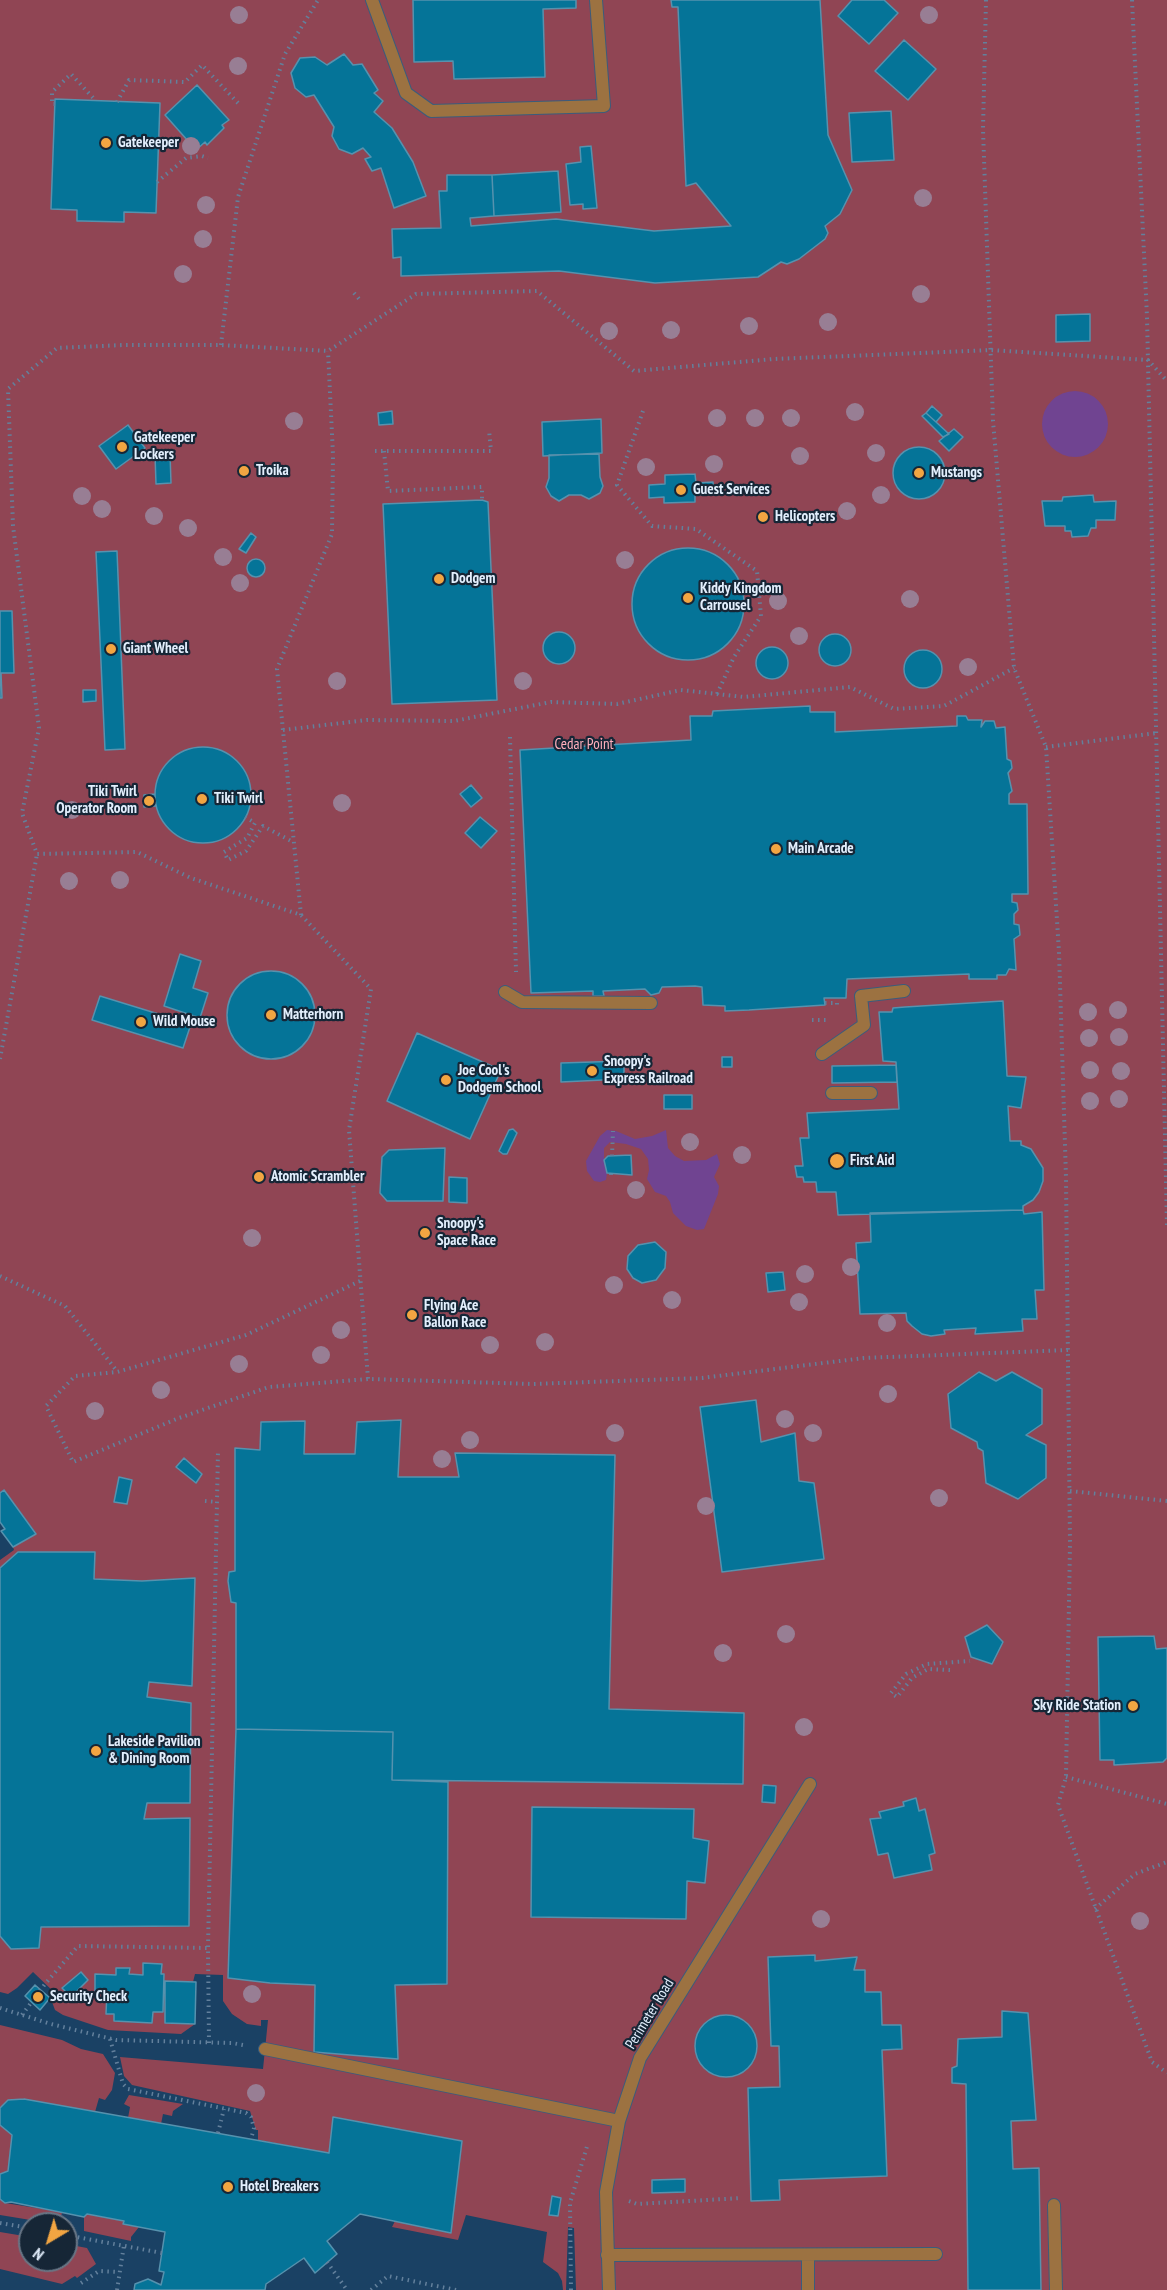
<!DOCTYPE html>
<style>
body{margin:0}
#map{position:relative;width:1167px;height:2290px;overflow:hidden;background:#1a4164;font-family:"PT Sans Narrow",sans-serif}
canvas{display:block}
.north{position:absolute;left:18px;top:2212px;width:60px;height:60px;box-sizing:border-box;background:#162636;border:2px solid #687686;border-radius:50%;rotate:218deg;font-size:16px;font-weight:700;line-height:24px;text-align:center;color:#e3effd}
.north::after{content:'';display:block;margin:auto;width:21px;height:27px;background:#f2a542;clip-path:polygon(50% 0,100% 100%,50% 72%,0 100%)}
</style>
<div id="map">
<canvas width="1167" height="2290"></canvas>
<div class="north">N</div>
</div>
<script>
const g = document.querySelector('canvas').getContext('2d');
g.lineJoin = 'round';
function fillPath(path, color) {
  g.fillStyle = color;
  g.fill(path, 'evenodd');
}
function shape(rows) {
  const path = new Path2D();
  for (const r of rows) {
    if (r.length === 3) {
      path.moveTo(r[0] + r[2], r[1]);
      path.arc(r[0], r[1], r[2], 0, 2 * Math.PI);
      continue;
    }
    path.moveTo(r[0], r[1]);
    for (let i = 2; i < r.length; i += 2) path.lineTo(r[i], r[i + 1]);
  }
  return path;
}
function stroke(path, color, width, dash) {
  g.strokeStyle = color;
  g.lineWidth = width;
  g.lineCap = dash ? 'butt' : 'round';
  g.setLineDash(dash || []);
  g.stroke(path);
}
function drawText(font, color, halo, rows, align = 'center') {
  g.font = font + ' "PT Sans Narrow",sans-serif';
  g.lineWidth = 4.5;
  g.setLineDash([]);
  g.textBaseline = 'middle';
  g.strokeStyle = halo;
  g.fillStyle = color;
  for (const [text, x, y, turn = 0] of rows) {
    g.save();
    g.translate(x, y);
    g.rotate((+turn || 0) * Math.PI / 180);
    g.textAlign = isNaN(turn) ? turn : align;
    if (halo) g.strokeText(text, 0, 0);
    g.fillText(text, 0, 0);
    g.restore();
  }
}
fillPath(shape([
 [0,0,1167,0,1167,2290,576,2290,574,2228,568,2227,566,2290,563,2290,562,2281,558,2273,543,2262,547,2232,466,2215,458,2240,392,2227,395,2221,451,2232,462,2141,334,2117,329,2153,258,2140,258,2130,256,2130,250,2111,132,2085,124,2076,120,2057,263,2069,268,2020,261,2020,261,2026,247,2024,232,2014,223,2001,223,1975,195,1974,193,1982,165,1981,165,2023,195,2024,181,2034,108,2030,63,2015,55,2010,52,2002,56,1994,33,1972,17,1988,8,1994,0,1992,0,1560,14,1550,13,1547,36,1533,4,1490,0,1493],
 [0,2025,62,2040,81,2049,103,2054,115,2073,112,2090,105,2100,99,2098,95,2112,8,2100,0,2108],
 [129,2095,183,2104,173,2111,172,2116,163,2114,161,2124,128,2118,130,2107,124,2104],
 [0,2125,12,2135,8,2171,0,2174],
 [0,2199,5,2203,62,2212,60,2222,55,2224,0,2215],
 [87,2214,124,2221,123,2224,139,2227,131,2237,131,2241,84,2231,84,2217],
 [0,2232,30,2237,30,2260,66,2260,66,2244,87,2248,96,2264,77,2278,75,2276,62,2284,0,2269]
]), '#904554');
fillPath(shape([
 [1075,424,33],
 [607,1130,616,1131,635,1139,652,1136,666,1130,668,1148,675,1156,684,1161,706,1160,717,1154,720,1164,714,1177,719,1186,718,1194,704,1229,697,1230,686,1226,673,1213,670,1202,666,1196,655,1192,647,1179,649,1170,648,1159,641,1149,626,1144,610,1142,604,1148,604,1160,607,1173,606,1180,600,1182,594,1181,587,1171,586,1161,600,1136]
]), '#704491');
const building = shape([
 [413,0,576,0,576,8,543,9,545,77,454,79,453,61,414,62,413,0],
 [671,0,820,0,828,135,852,190,840,214,825,226,828,233,825,239,799,259,787,264,781,262,758,277,655,283,559,271,401,276,401,257,393,258,392,229,441,228,439,191,447,191,447,175,492,175,494,216,470,218,471,226,556,219,654,231,731,226,696,183,686,186,678,7,672,7,671,0],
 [852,0,884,0,898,13,869,44,838,16,852,0],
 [904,40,936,69,908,100,875,71,904,40],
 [344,54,353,65,362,64,378,90,374,93,383,101,374,112,392,128,413,162,426,196,394,208,381,168,372,171,365,159,371,157,363,148,352,154,339,149,332,136,334,127,314,95,306,97,295,88,291,73,300,58,315,57,327,65,344,54],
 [197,85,229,120,222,125,224,128,207,145,205,142,196,150,165,115,197,85],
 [55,99,160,103,156,213,124,212,124,222,82,221,77,221,77,210,51,209,55,99],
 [891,111,894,160,852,162,849,113,891,111],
 [591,146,597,208,583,209,583,204,570,205,566,164,581,162,580,147,591,146],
 [558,171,561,212,494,216,492,175,558,171],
 [1090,314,1090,341,1056,342,1056,315,1090,314],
 [932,406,942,415,936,422,926,413,932,406],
 [392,411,393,424,379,425,378,413,392,411],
 [926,413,936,422,949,434,943,437,922,416,926,413],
 [601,419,602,453,543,456,542,422,601,419],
 [128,425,145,448,116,469,99,446,128,425],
 [954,429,963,437,949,451,939,441,954,429],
 [919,473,26],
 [170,454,171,483,156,484,155,455,170,454],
 [599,454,600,477,603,486,600,493,589,499,581,495,569,495,559,501,551,496,546,487,549,478,549,455,599,454],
 [695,474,696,483,713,482,714,494,695,495,695,502,664,503,664,497,649,498,649,485,665,484,665,475,695,474],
 [1093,495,1094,502,1116,501,1115,520,1096,520,1096,528,1091,528,1088,536,1072,537,1071,531,1065,531,1065,526,1045,526,1042,501,1062,501,1063,497,1093,495],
 [482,500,488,502,497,700,392,704,383,504,482,500],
 [251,533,256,537,246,553,239,549,251,533],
 [688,604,56],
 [117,551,125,749,105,750,96,552,117,551],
 [256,568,9],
 [0,611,12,611,14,673,1,673,2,698,0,698,0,611],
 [559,648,16],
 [835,650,16],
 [772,663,16],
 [923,669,19],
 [83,690,96,690,96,701,83,702,83,690],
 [810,706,810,712,835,712,835,732,957,726,957,716,966,716,968,720,982,720,981,727,985,721,994,721,996,728,1005,727,1007,759,1011,761,1012,768,1008,773,1012,791,1009,794,1009,804,1027,804,1028,894,1012,894,1012,902,1017,903,1018,910,1014,914,1014,924,1019,925,1020,935,1014,939,1016,970,1009,969,1006,975,997,975,997,979,969,979,969,974,847,979,846,998,824,998,825,1005,749,1010,725,1011,725,1006,703,1005,702,987,695,986,662,987,659,993,651,995,645,989,603,991,604,996,593,996,593,991,531,993,520,750,691,740,690,716,712,716,713,711,810,706],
 [203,795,48],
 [471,785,482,798,471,807,460,794,471,785],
 [155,794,155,806,144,807,144,795,155,794],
 [480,817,497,831,481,848,465,833,480,817],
 [180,954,201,961,193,988,208,993,200,1018,164,1006,180,954],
 [271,1015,44],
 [100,996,191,1024,183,1048,92,1020,100,996],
 [1003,1001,1007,1076,1026,1077,1021,1108,1008,1106,1010,1141,1021,1141,1021,1145,1031,1149,1043,1168,1043,1181,1039,1192,1033,1200,1023,1206,1023,1210,838,1215,836,1192,817,1192,816,1182,804,1182,803,1177,797,1177,795,1166,803,1166,800,1138,809,1138,807,1113,899,1109,896,1062,883,1061,879,1012,892,1012,893,1008,905,1007,1003,1001],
 [417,1033,501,1070,470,1139,387,1101,417,1033],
 [722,1057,732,1057,732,1067,722,1067,722,1057],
 [624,1061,624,1079,561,1082,561,1063,624,1061],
 [896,1065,897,1082,832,1083,832,1066,896,1065],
 [664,1095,692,1095,692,1109,664,1109,664,1095],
 [513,1129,517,1133,507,1154,503,1154,499,1151,509,1130,513,1129],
 [445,1148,443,1201,387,1201,380,1193,382,1157,389,1150,445,1148],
 [631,1155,632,1175,607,1173,604,1160,608,1156,631,1155],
 [449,1177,467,1178,467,1203,449,1202,449,1177],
 [1023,1210,1024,1214,1042,1212,1044,1290,1035,1290,1037,1319,1022,1319,1023,1331,975,1334,976,1328,944,1330,945,1334,931,1336,922,1334,912,1326,907,1321,906,1313,860,1314,856,1243,871,1242,870,1213,1023,1210],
 [655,1242,666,1252,665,1268,656,1280,642,1283,633,1278,627,1269,628,1256,638,1245,655,1242],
 [783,1272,785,1290,768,1292,766,1273,783,1272],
 [979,1372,996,1381,1012,1372,1042,1389,1042,1424,1026,1435,1046,1445,1046,1478,1018,1499,986,1483,983,1451,978,1448,977,1442,951,1428,948,1394,979,1372],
 [756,1400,761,1442,795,1433,799,1481,814,1483,824,1559,722,1572,700,1407,756,1400],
 [401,1420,398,1477,459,1477,455,1453,615,1455,609,1709,744,1713,743,1784,392,1780,393,1732,236,1729,236,1603,231,1602,228,1581,229,1572,235,1571,235,1448,260,1450,261,1422,305,1421,304,1454,355,1454,357,1422,401,1420],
 [184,1458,202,1474,196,1483,176,1467,184,1458],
 [119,1477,132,1480,127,1504,114,1502,119,1477],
 [4,1490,36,1534,13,1547,1,1531,5,1529,0,1522,0,1493,4,1490],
 [18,1552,95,1552,94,1579,142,1581,195,1578,192,1686,149,1682,147,1697,191,1703,190,1803,147,1803,144,1819,190,1818,189,1926,41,1927,39,1948,11,1949,0,1936,0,1568,18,1552],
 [987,1625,1003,1642,992,1664,971,1657,965,1637,987,1625],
 [1154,1636,1156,1649,1167,1648,1167,1758,1163,1762,1114,1765,1114,1760,1100,1760,1098,1637,1154,1636],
 [236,1729,393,1732,392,1780,448,1782,447,1984,395,1985,398,2059,314,2052,315,1985,270,1983,228,1978,236,1729],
 [763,1785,776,1786,775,1803,762,1802,763,1785],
 [916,1798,919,1811,925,1809,935,1853,929,1855,932,1870,894,1878,888,1853,878,1855,870,1819,881,1818,879,1812,904,1806,903,1802,916,1798],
 [532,1807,694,1809,693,1838,709,1841,705,1883,687,1881,686,1919,531,1917,532,1807],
 [815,1955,815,1961,857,1957,854,1970,865,1970,865,1992,881,1992,882,2025,901,2025,902,2049,882,2050,887,2176,779,2180,780,2200,751,2201,748,2088,780,2087,779,2046,771,2046,768,1957,815,1955],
 [143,1963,162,1964,161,1974,164,1974,163,2012,153,2012,152,2023,114,2021,114,2014,106,2014,107,1991,95,1991,95,1974,116,1975,116,1968,130,1968,129,1974,143,1975,143,1963],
 [81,1972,88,1980,71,1997,62,1988,81,1972],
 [165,1981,196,1982,195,2024,165,2023,165,1981],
 [35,1985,50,1998,40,2010,25,1996,35,1985],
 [1002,2011,1028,2013,1036,2120,1011,2121,1013,2169,1039,2168,1041,2290,968,2290,966,2084,952,2083,952,2068,957,2066,958,2039,1002,2037,1002,2011],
 [726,2046,31],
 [24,2099,329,2153,333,2117,462,2141,451,2233,360,2214,327,2241,337,2254,315,2273,304,2258,266,2284,265,2290,134,2290,135,2284,148,2279,161,2285,164,2272,159,2271,165,2232,123,2224,124,2221,87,2214,84,2217,11,2202,5,2203,0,2199,0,2174,8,2171,12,2135,0,2125,0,2108,8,2100,24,2099],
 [685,2179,685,2192,652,2193,652,2180,685,2179],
 [552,2196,561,2198,558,2216,549,2215,552,2196]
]);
fillPath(building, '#057498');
stroke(building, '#5692ae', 1.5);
const lane = shape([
 [372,0,406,93,431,111,604,106,596,0],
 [505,992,522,1002,651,1003],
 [822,1054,864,1025,861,996,904,991],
 [832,1093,871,1093],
 [265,2049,619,2121],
 [1054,2205,1056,2290],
 [607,2255,936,2254],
 [808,2255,808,2290],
 [609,2290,606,2192,619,2121,640,2058,810,1784]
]);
stroke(lane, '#3a5d7c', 14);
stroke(shape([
 [986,0,983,129,993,421,1014,668,1046,747,1059,952,1066,1178,1070,1544,1066,1777,1058,1805,1152,2062,1167,2073],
 [1132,0,1147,317,1167,1227],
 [117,102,129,80,185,82,202,65,238,103],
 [55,104,52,104,52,92,71,74,96,101],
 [157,182,186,158,202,156,208,158],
 [354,293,360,300],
 [221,345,238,197,285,54,318,0],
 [643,411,617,485,652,526,696,529,757,571,761,616,734,657,717,694],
 [375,451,491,451,489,430],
 [384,451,388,491,482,487,482,500],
 [283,730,367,720,454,721,551,702,617,704,681,690,744,697,850,687,894,709,944,706,1014,668],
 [510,737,516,972],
 [1046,747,1157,733],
 [245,817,255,823,247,838,224,852,228,860,246,851,263,826,293,842],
 [301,915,277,669,332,534,333,455,328,351],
 [825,1003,837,1003,837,1005],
 [812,1020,826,1020],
 [0,1059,37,854],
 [612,1156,613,1131],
 [611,1175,611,1174],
 [0,1276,65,1306,117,1371],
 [360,1281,246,1335,117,1372,75,1376,46,1406,73,1462,179,1418,269,1387,368,1379],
 [1068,1350,864,1358,702,1378,533,1384,368,1379,349,1130,371,989,301,915,191,878,137,852,37,854,22,813,39,728,13,526,8,389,57,348,123,345,221,345,328,351,416,294,537,291,634,371,774,359,991,350,1148,360,1167,381],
 [1070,1491,1167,1501],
 [205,1501,217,1502],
 [950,1670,928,1669,912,1678,897,1697,891,1693,906,1674,927,1664,970,1661],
 [1066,1777,1167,1804],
 [1095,1909,1135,1874,1167,1862],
 [0,2008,51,2024,116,2040,232,2043,243,2045],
 [22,2015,45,1984,78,1946,208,1948],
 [110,2039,123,2084,128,2089,246,2113,251,2117,254,2128,251,2139],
 [209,2043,208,1948,218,1451],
 [218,2133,224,2109],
 [629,2201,637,2204,742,2198],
 [0,2223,30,2228],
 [66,2235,162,2253],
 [327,2262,347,2290],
 [81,2283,99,2271,119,2272],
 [117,2290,124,2245],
 [371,2290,388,2276,456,2290],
 [571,2290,570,2203,588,2143]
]), '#63809c', 4, [1.5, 4.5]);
stroke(lane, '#9c7241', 12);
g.fillStyle = '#987e94';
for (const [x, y] of [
 [239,15],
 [929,15],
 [238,66],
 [191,146],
 [923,198],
 [206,205],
 [203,239],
 [183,274],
 [921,294],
 [828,322],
 [749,326],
 [671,330],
 [609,331],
 [855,412],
 [717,418],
 [755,418],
 [791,418],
 [294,421],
 [876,453],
 [800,456],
 [714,464],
 [646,467],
 [881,495],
 [82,496],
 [102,509],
 [847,511],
 [154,516],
 [188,528],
 [223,557],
 [625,560],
 [240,583],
 [910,599],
 [778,601],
 [799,636],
 [968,667],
 [337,681],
 [523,681],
 [342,803],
 [72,810],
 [120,880],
 [69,881],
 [1118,1010],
 [1088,1012],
 [1119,1037],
 [1089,1038],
 [1090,1070],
 [1121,1071],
 [1119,1099],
 [1090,1101],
 [690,1142],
 [742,1155],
 [636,1190],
 [252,1238],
 [851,1267],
 [805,1274],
 [614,1285],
 [672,1300],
 [799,1302],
 [887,1323],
 [341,1330],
 [545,1342],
 [490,1345],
 [321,1355],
 [239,1364],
 [161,1390],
 [888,1394],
 [95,1411],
 [785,1419],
 [615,1433],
 [813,1433],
 [470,1440],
 [442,1459],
 [939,1498],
 [706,1506],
 [786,1634],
 [723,1653],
 [804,1727],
 [821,1919],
 [1140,1921],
 [252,1994],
 [256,2093]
]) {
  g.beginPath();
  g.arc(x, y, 9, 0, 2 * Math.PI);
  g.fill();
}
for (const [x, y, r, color] of [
 [106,143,6,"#f2a542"],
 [122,447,6,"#f2a542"],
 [244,471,6,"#f2a542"],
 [919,473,6,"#f2a542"],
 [681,490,6,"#f2a542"],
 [763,517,6,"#f2a542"],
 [439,579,6,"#f2a542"],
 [688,598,6,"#f2a542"],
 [111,649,6,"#f2a542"],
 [202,799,6,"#f2a542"],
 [149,801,6,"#f2a542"],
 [776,849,6,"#f2a542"],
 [271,1015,6,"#f2a542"],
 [141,1022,6,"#f2a542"],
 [592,1071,6,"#f2a542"],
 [446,1080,6,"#f2a542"],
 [837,1161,8,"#f2a542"],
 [259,1177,6,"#f2a542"],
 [425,1233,6,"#f2a542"],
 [412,1315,6,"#f2a542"],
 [1133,1706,6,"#f2a542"],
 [96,1751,6,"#f2a542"],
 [38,1997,6,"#f2a542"],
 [228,2187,6,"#f2a542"]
]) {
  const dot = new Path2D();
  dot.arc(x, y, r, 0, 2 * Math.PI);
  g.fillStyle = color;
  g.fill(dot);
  stroke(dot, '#162636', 2);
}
drawText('bold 15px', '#e3effd', '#162636', [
 ["Gatekeeper",118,143],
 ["Gatekeeper",134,438],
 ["Lockers",134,455],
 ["Troika",256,471],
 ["Mustangs",931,473],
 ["Guest Services",693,490],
 ["Helicopters",775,517],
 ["Dodgem",451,579],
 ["Kiddy Kingdom",700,589],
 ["Carrousel",700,606],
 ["Giant Wheel",123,649],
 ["Tiki Twirl",137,792,"right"],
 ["Operator Room",137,809,"right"],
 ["Tiki Twirl",214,799],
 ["Main Arcade",788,849],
 ["Matterhorn",283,1015],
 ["Wild Mouse",153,1022],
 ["Snoopy's",604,1062],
 ["Express Railroad",604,1079],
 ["Joe Cool's",458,1071],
 ["Dodgem School",458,1088],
 ["First Aid",850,1161],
 ["Atomic Scrambler",271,1177],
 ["Snoopy's",437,1224],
 ["Space Race",437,1241],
 ["Flying Ace",424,1306],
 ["Ballon Race",424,1323],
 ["Sky Ride Station",1121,1706,"right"],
 ["Lakeside Pavilion",108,1742],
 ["& Dining Room",108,1759],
 ["Security Check",50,1997],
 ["Hotel Breakers",240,2187]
], 'left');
drawText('15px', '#ffafbc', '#162636', [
 ["Cedar Point",584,745]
]);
drawText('15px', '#e3effd', '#162636', [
 ["Perimeter Road",650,2014,-59]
]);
</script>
